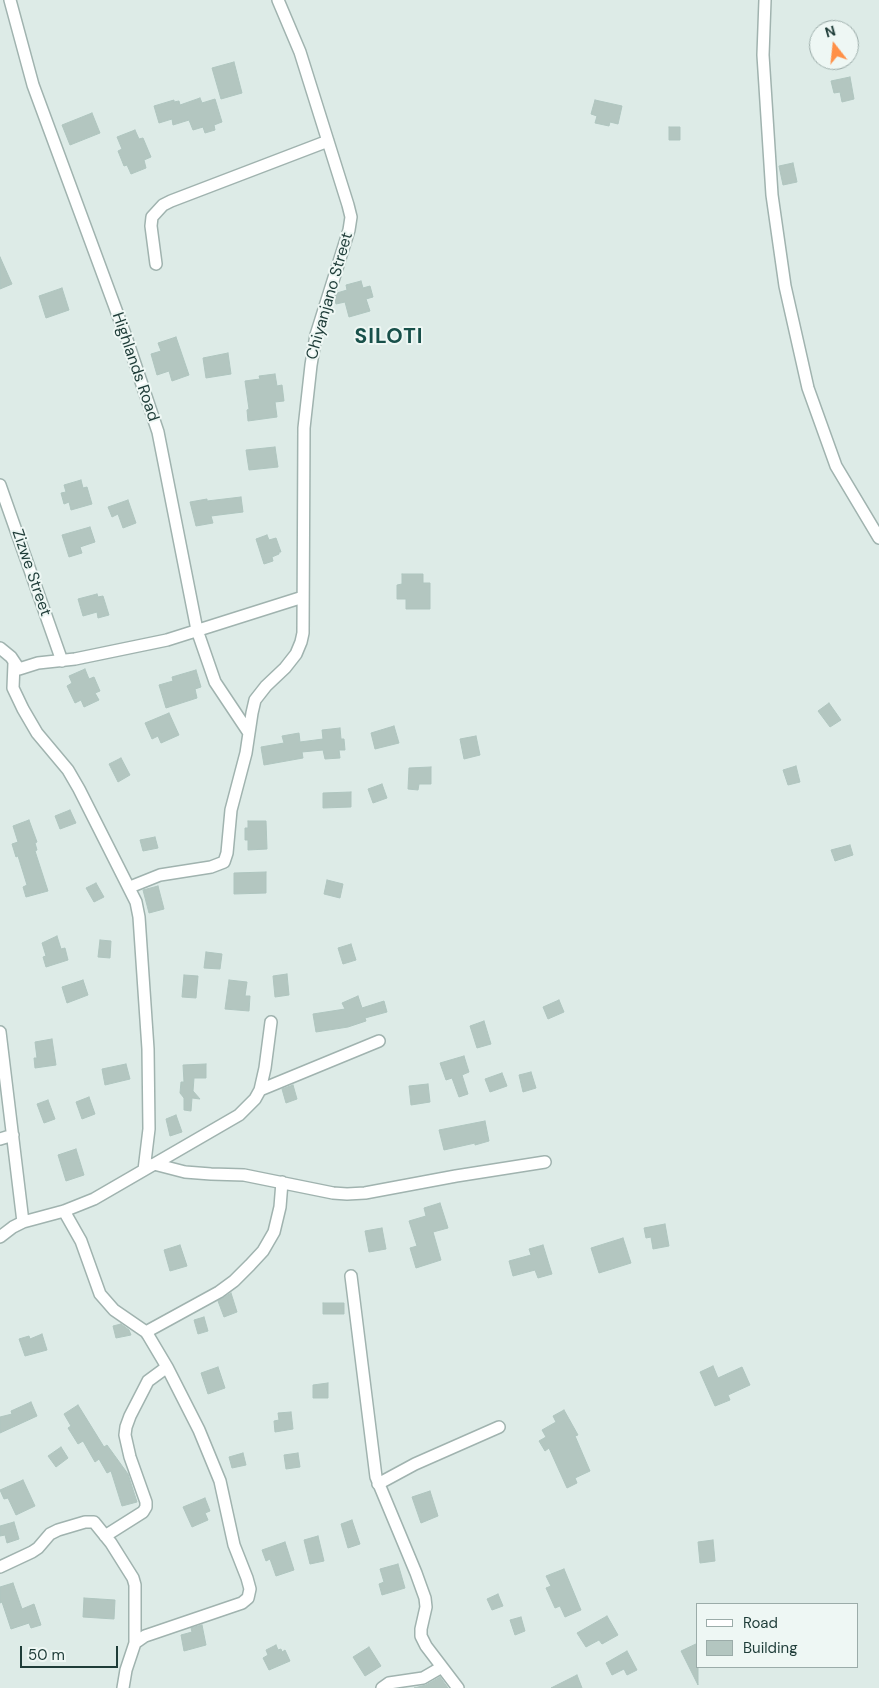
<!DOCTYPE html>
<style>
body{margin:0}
#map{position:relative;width:879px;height:1688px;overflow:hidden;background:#ddebe7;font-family:"DM Sans",sans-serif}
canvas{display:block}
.legend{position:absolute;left:696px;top:1603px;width:162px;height:65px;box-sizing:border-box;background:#eef7f4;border:1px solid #9baca9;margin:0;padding:6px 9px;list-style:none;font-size:15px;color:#1e3c38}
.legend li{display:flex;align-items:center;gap:10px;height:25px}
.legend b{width:25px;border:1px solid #9baca9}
.north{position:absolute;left:809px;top:20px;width:50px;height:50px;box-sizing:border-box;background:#eef7f4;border:1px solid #9baca9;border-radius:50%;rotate:344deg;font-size:14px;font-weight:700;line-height:20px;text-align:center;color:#1e3c38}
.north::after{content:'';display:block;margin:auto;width:18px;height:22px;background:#ff9047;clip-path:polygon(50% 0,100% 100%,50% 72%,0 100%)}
.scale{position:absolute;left:20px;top:1646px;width:98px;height:22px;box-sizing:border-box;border:2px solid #1e3c38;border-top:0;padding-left:6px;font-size:15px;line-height:18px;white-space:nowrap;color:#1e3c38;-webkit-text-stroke:4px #eef7f4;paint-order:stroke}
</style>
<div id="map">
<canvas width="879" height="1688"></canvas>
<ul class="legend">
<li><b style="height:6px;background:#fff"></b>Road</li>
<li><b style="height:14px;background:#b3c6c0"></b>Building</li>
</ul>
<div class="north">N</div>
<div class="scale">50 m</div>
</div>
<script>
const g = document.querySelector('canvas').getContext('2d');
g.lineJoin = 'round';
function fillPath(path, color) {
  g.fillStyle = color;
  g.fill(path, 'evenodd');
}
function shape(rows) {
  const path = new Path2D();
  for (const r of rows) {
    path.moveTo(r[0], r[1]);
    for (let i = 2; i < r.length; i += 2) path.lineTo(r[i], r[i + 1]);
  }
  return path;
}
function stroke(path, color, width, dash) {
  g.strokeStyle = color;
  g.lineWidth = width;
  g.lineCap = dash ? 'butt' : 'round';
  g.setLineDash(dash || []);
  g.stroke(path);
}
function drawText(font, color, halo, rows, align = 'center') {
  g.font = font + ' "DM Sans",sans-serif';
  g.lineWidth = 4;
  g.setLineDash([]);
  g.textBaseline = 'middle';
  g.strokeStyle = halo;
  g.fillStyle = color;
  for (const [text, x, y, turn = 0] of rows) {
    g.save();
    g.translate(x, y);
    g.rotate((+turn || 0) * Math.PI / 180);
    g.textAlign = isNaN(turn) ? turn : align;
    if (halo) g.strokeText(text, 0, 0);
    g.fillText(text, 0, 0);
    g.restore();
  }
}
const building = shape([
 [234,62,242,93,221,99,212,68,234,62],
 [850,77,854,99,842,102,840,92,834,93,831,81,850,77],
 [200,98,202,103,215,99,222,122,214,125,215,130,205,133,203,127,193,130,189,120,173,125,172,119,159,123,154,106,174,100,174,102,179,101,180,105,200,98],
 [595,100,622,106,618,124,610,122,609,126,595,123,597,116,591,114,595,100],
 [92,113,100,133,70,145,62,125,92,113],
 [669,127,680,127,680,140,669,140,669,127],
 [135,130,139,139,143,138,151,157,144,160,146,168,131,174,127,165,124,166,118,151,122,149,117,137,135,130],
 [793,163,797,182,783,185,779,166,793,163],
 [0,257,12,284,0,289,0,257],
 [361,281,363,288,370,286,373,297,366,299,370,311,349,317,345,302,336,304,335,300,337,293,347,290,346,285,361,281],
 [62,288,69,310,46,318,39,296,62,288],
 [176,337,189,375,172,381,169,371,157,375,151,354,161,351,158,343,176,337],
 [228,353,231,374,206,378,203,358,228,353],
 [275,374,277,386,282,385,284,401,275,402,277,417,248,421,247,410,249,409,245,381,260,379,259,376,275,374],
 [275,447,278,467,249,470,246,450,275,447],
 [81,480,83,488,87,487,92,504,71,510,69,502,64,504,61,493,66,492,64,485,81,480],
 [241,497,243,512,211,516,213,523,196,526,190,502,207,499,207,501,241,497],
 [128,500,136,523,123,528,118,514,112,517,108,507,128,500],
 [90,527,95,542,80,547,82,553,69,557,62,535,90,527],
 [267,535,269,540,276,538,281,552,279,552,279,554,272,557,273,561,264,564,256,539,267,535],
 [402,574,423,574,423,583,430,583,430,609,406,609,406,599,397,599,397,585,402,584,402,574],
 [97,594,98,597,103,596,109,615,98,618,97,612,83,616,78,599,97,594],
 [85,669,89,679,94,677,100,691,95,693,99,700,84,707,81,700,75,703,67,686,72,683,69,676,85,669],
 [196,670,201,687,195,689,197,698,166,708,159,685,173,681,172,677,196,670],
 [829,703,841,720,830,727,818,711,829,703],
 [169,713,179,735,161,743,158,736,152,739,145,723,169,713],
 [394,726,399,743,375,749,371,733,394,726],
 [340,728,341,739,344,739,345,750,339,750,340,758,325,759,323,750,302,752,303,758,264,765,261,747,284,743,282,736,299,733,300,742,323,739,322,730,340,728],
 [476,736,480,755,464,759,460,739,476,736],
 [121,758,130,775,118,782,109,764,121,758],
 [796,766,800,782,788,785,783,770,796,766],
 [431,767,431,784,419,784,418,790,408,789,409,768,431,767],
 [382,784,387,798,373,803,368,789,382,784],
 [351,792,351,807,323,808,323,793,351,792],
 [70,810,76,823,60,829,55,816,70,810],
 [29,820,37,842,35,843,37,850,35,851,48,891,26,897,23,887,27,885,18,856,16,857,12,844,18,842,13,826,29,820],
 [248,821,266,821,267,849,248,850,248,840,245,840,245,828,248,828,248,821],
 [155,837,158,848,143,851,140,840,155,837],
 [850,845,853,855,835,861,831,850,850,845],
 [266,872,266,893,234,894,234,873,266,872],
 [327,880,343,884,340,898,324,894,327,880],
 [96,883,104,897,94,902,86,888,96,883],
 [158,886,164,909,149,913,143,890,158,886],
 [57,936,61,949,65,948,68,960,46,967,43,957,46,956,42,943,57,936],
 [100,940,111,941,110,958,98,957,100,940],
 [351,944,356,960,343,964,338,948,351,944],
 [206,952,222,954,220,969,204,968,206,952],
 [287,974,289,995,275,997,273,976,287,974],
 [184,975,198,976,196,998,182,997,184,975],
 [83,980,88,995,67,1003,62,987,83,980],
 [229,980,247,982,245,996,250,996,249,1011,225,1009,229,980],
 [358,996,362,1008,384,1001,387,1012,365,1018,366,1021,348,1027,316,1032,313,1014,345,1009,342,1003,358,996],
 [559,1000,564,1012,548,1019,543,1007,559,1000],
 [484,1021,491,1044,477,1048,470,1026,484,1021],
 [52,1039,56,1065,35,1068,34,1058,37,1058,35,1042,52,1039],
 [464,1056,469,1072,462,1075,468,1094,459,1097,452,1078,446,1080,440,1063,464,1056],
 [126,1064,130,1079,105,1085,102,1069,126,1064],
 [206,1064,206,1078,194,1078,193,1091,200,1099,192,1098,191,1111,184,1110,184,1098,180,1093,181,1082,184,1082,183,1065,206,1064],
 [531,1072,536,1088,523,1092,519,1075,531,1072],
 [502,1073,507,1086,490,1092,485,1079,502,1073],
 [428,1084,430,1102,411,1105,409,1086,428,1084],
 [293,1085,297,1099,286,1103,282,1089,293,1085],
 [89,1097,95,1114,82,1119,76,1102,89,1097],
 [48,1100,55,1119,44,1123,37,1104,48,1100],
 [176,1115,182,1132,170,1136,166,1119,176,1115],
 [485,1121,489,1141,475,1145,475,1143,444,1150,439,1130,485,1121],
 [76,1149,84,1175,66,1181,58,1155,76,1149],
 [440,1203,448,1228,433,1232,441,1260,416,1268,410,1248,417,1246,409,1221,426,1216,424,1208,440,1203],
 [665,1224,669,1246,653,1249,651,1237,646,1238,644,1228,665,1224],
 [382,1228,386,1249,369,1252,365,1231,382,1228],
 [623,1238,631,1263,599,1273,591,1248,623,1238],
 [180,1245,187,1266,170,1271,164,1250,180,1245],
 [543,1245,552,1274,538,1278,535,1270,513,1276,509,1261,531,1255,529,1249,543,1245],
 [231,1293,237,1312,224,1317,218,1301,231,1293],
 [323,1303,344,1303,344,1314,323,1314,323,1303],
 [204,1317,208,1331,198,1334,194,1320,204,1317],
 [121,1324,129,1330,131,1335,116,1338,113,1326,121,1324],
 [42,1334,47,1350,25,1356,19,1339,29,1336,30,1339,42,1334],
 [713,1366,718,1378,742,1367,750,1385,728,1395,730,1400,715,1406,700,1372,713,1366],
 [218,1367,225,1388,208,1394,201,1373,218,1367],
 [328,1383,328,1398,313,1398,313,1385,328,1383],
 [31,1402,37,1416,0,1433,0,1417,12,1414,11,1411,31,1402],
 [78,1405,104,1447,107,1445,128,1474,137,1502,122,1506,111,1471,107,1473,99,1459,95,1462,83,1441,78,1444,68,1428,71,1426,64,1414,78,1405],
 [564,1410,578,1435,575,1436,590,1471,575,1478,577,1483,567,1488,549,1448,545,1451,539,1441,546,1437,542,1430,556,1422,553,1416,564,1410],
 [291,1412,293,1429,275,1432,274,1421,279,1420,278,1413,291,1412],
 [61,1447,68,1458,56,1467,48,1456,61,1447],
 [243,1453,246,1465,232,1468,229,1457,243,1453],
 [298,1453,300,1467,286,1469,284,1455,298,1453],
 [23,1480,35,1506,16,1515,8,1498,4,1499,0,1490,23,1480],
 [430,1491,438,1516,421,1523,412,1497,430,1491],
 [205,1498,210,1511,205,1513,208,1520,192,1527,183,1507,205,1498],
 [352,1520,360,1544,348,1548,341,1524,352,1520],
 [14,1522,19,1539,7,1543,5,1535,0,1536,0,1526,14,1522],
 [318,1536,324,1561,310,1564,304,1540,318,1536],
 [713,1540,715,1561,700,1563,698,1542,713,1540],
 [285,1542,294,1570,276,1576,270,1559,266,1561,262,1550,285,1542],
 [398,1564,405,1588,382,1595,379,1584,384,1582,380,1569,398,1564],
 [564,1569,581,1610,565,1617,560,1606,555,1608,546,1588,551,1586,546,1576,564,1569],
 [13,1583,22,1609,34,1604,41,1625,31,1628,29,1623,11,1629,2,1602,0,1603,0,1587,13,1583],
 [498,1594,503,1606,492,1610,487,1599,498,1594],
 [84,1598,115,1600,114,1619,83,1617,84,1598],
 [607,1616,618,1635,602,1644,599,1640,586,1647,577,1633,607,1616],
 [521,1617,525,1631,515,1635,510,1620,521,1617],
 [202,1625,206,1645,184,1651,181,1635,192,1632,191,1628,202,1625],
 [698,1643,698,1685,681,1651,698,1643],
 [276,1645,278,1650,281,1649,282,1652,285,1650,290,1661,269,1670,263,1658,268,1655,266,1650,276,1645],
 [369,1647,381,1666,365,1676,353,1657,369,1647],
 [627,1651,637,1670,627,1675,624,1669,612,1675,606,1663,627,1651],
 [577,1675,582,1688,551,1688,577,1675],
 [440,1677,448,1688,414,1688,426,1685,440,1677]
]);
fillPath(building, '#b3c6c0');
stroke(building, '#afc5bf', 1);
const minor = shape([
 [10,0,33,85,126,337,158,432,197,630,215,682,249,733],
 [765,0,763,55,772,195,785,286,808,388,836,466,879,538],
 [156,264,151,226,152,217,163,205,171,201,328,141],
 [0,485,62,661],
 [0,648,11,657,19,669,38,663,75,659,167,640,303,597],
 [14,663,13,688,23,709,37,733,68,770,79,789,136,902,139,917,148,1049,149,1129,144,1170],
 [130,887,160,875,211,867,224,862,227,853,231,810,246,753,252,713,255,700,266,686,285,668,296,654,301,642,303,633,304,428,311,365,316,335,349,230,351,217,348,205,300,52,278,0],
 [0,1032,23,1222],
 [260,1090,379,1041],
 [0,1139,13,1135],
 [154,1164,185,1172,211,1174,244,1175,333,1193,347,1194,365,1193,456,1176,545,1162],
 [64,1211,81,1241,100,1294,114,1310,146,1332,148,1335,167,1367,199,1430,220,1481,234,1545,247,1578,250,1589,248,1598,242,1603,145,1636,135,1643],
 [0,1237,13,1227,23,1222,64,1211,94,1199,239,1115,255,1099,260,1090,265,1068,271,1022],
 [351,1276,376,1477,416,1573,425,1598,426,1607,421,1629,421,1636,426,1646,458,1688],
 [146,1332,219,1292,234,1281,250,1265,263,1251,274,1232,280,1207,282,1182],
 [378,1484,415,1464,499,1427],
 [105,1536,143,1512,146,1507,146,1502,130,1457,125,1435,126,1427,130,1416,148,1381,167,1367],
 [0,1567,32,1552,38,1548,50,1534,58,1530,85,1522,94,1522,111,1543,133,1578,135,1585,135,1643,126,1670,123,1688],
 [382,1688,389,1683,423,1678,442,1667]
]);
stroke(minor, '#a0b3af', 14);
stroke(minor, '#fff', 11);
drawText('16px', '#1e3c38', '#eef7f4', [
 ["Chiyanjano Street",330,296,-74],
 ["Highlands Road",135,367,71],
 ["Zizwe Street",31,573,71]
]);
g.letterSpacing = '1px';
drawText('bold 21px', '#18504a', '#eef7f4', [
 ["SILOTI",389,337]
]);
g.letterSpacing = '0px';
</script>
